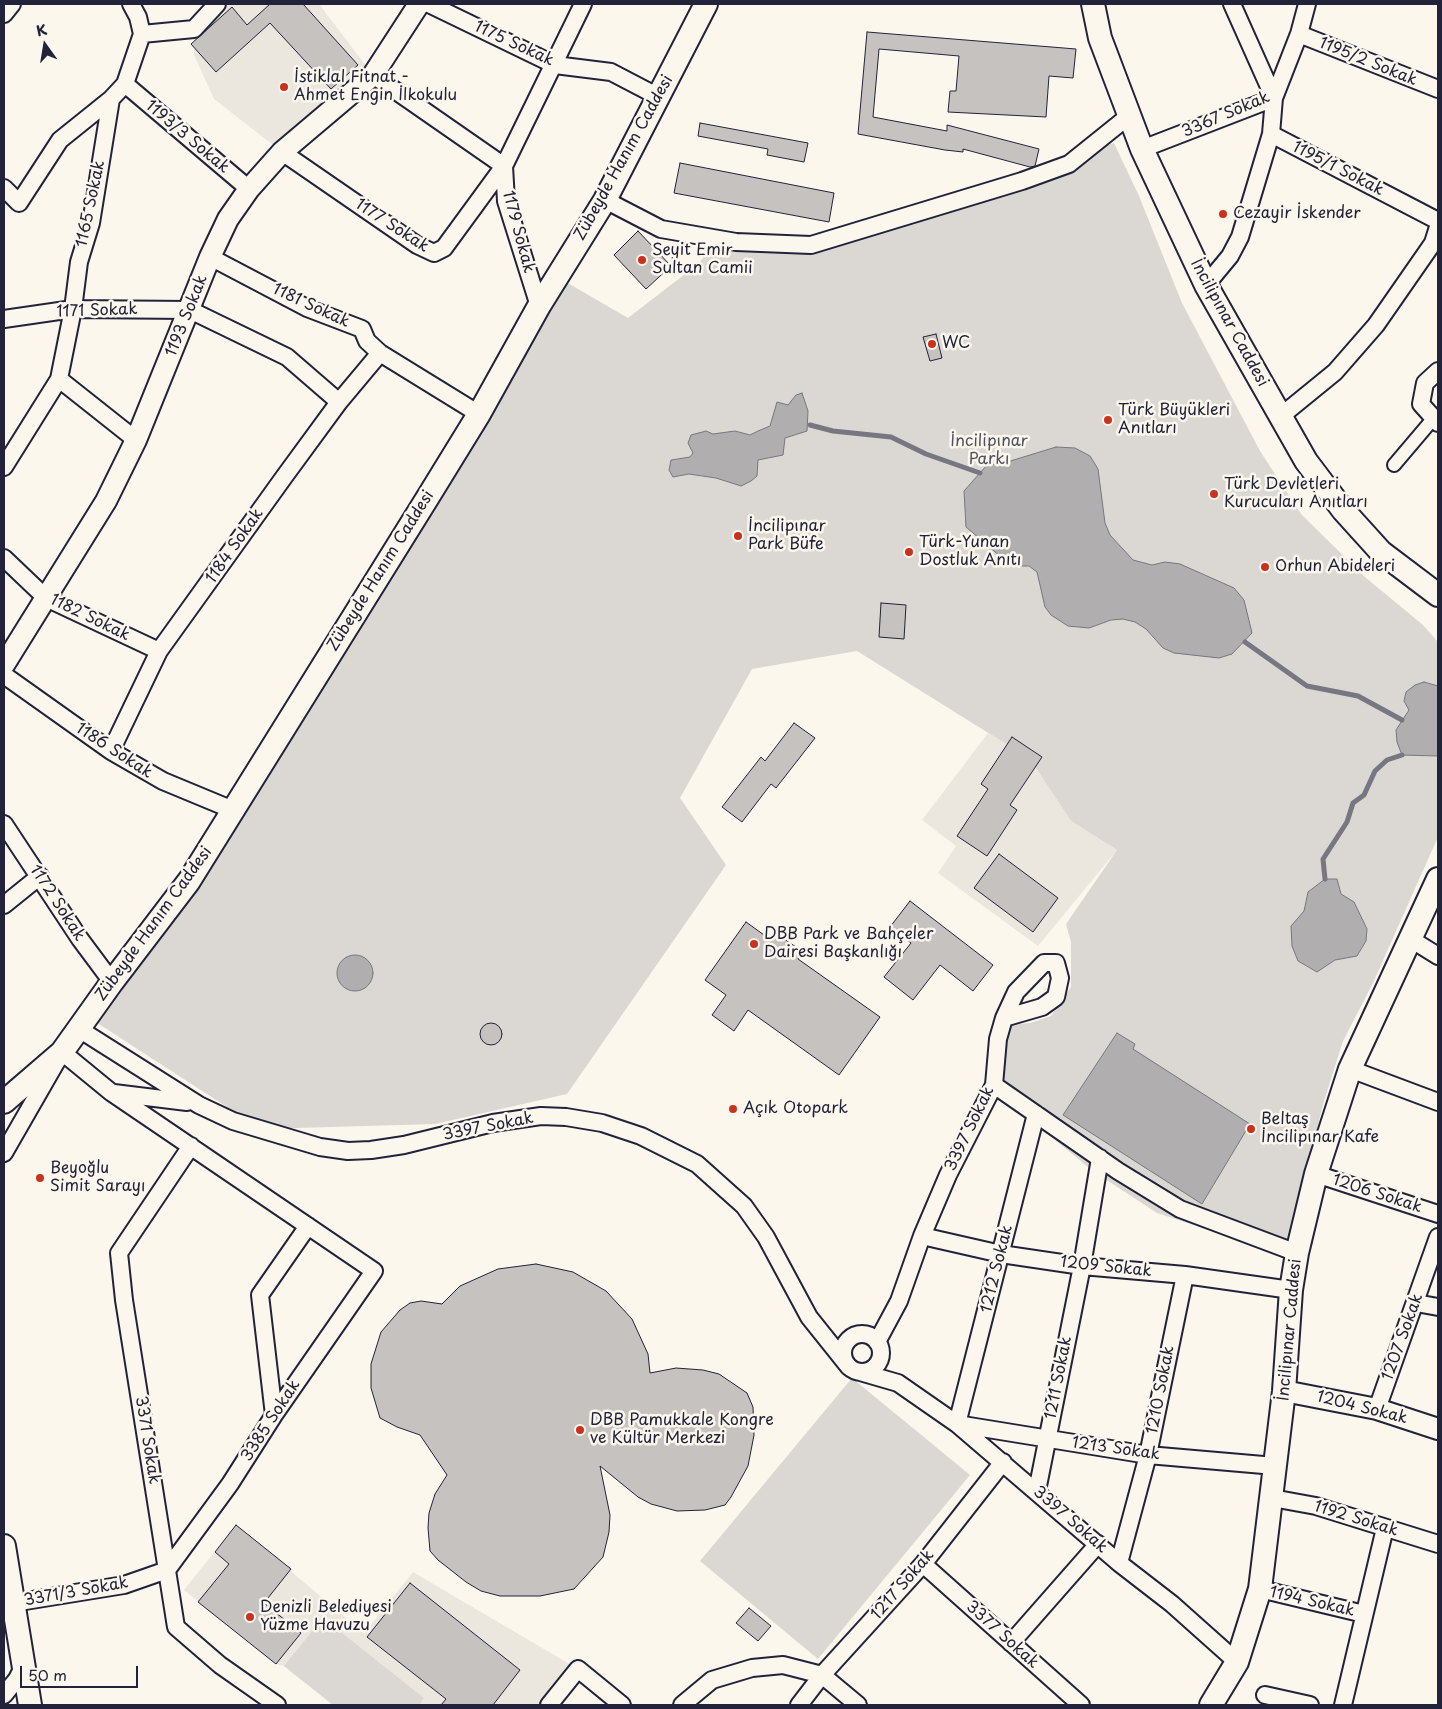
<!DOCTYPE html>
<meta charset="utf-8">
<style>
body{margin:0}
#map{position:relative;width:1442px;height:1709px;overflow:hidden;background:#fbf7ec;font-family:"Playpen Sans",sans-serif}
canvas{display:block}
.frame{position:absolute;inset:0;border:5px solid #22223b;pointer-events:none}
.north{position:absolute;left:20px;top:20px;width:50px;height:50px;-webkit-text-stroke:4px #fbf7ec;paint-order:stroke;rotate:347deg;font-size:14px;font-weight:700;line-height:20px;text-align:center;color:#22223b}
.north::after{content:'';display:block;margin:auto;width:18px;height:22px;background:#22223b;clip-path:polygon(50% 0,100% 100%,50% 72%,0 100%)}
.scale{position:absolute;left:20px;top:1666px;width:118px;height:22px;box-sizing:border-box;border:2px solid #22223b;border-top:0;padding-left:6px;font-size:15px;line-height:18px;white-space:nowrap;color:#22223b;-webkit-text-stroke:4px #fbf7ec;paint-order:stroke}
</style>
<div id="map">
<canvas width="1442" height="1709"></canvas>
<div class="frame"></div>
<div class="north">K</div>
<div class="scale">50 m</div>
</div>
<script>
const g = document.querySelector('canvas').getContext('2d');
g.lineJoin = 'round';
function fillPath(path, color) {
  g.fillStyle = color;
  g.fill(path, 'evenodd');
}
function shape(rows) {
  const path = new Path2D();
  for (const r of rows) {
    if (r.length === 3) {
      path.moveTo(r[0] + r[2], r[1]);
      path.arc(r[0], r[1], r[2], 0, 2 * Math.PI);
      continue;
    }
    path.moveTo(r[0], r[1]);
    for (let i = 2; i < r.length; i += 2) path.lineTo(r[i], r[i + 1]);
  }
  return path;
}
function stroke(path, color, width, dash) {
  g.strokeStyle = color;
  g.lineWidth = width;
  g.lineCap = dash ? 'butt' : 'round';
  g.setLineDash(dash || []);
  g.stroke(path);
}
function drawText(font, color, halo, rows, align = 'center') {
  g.font = font + ' "Playpen Sans",sans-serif';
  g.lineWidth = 5;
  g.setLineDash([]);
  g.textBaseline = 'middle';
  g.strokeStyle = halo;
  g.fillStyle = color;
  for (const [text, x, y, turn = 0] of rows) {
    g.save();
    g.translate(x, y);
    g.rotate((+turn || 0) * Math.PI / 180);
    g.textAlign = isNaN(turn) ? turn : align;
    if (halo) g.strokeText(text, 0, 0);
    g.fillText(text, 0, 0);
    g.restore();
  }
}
fillPath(shape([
 [217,4,319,4,373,75,282,152,214,99,194,55,194,29],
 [988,733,1030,759,1071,821,1117,850,1038,946,938,873,956,846,922,820],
 [236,1525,364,1633,413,1572,578,1669,552,1705,333,1705,284,1666,276,1664,184,1590]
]), '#ebe7df');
fillPath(shape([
 [1114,143,1139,196,1182,303,1260,451,1301,514,1365,577,1423,625,1438,642,1438,837,1373,983,1343,1041,1324,1101,1285,1255,1157,1213,1093,1171,984,1082,1009,1025,1030,1023,1051,1016,1071,987,1071,942,1066,924,1117,850,1071,821,1030,759,857,651,752,669,680,798,726,865,567,1094,435,1124,261,1129,88,1017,566,282,628,318,698,264,712,247,807,253,1030,189,1078,155],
 [852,1378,970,1475,818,1659,700,1561],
 [323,1618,424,1698,419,1705,333,1705,284,1666]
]), '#dbd8d3');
const water = shape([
 [802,393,808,411,807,431,785,438,783,455,758,460,757,476,751,481,741,486,716,478,689,474,673,477,669,470,671,460,690,457,693,453,688,443,691,435,706,431,713,434,735,431,750,435,758,431,770,426,777,402,788,405,796,395,802,393],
 [1056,447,1075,448,1090,456,1098,469,1105,523,1110,535,1133,560,1152,565,1165,562,1180,564,1234,588,1244,600,1252,633,1232,654,1219,658,1174,653,1163,648,1146,629,1135,622,1123,619,1111,620,1089,628,1068,626,1051,615,1045,607,1037,572,1029,566,1018,566,1001,557,966,527,964,491,987,465,1004,463,1056,447],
 [1424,682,1438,686,1438,756,1402,755,1397,742,1396,730,1409,710,1404,701,1406,692,1415,685,1424,682],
 [1325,879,1337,879,1341,894,1354,902,1367,929,1366,941,1357,956,1335,960,1317,972,1298,961,1292,946,1291,926,1304,911,1308,892,1325,879],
 [355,973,18],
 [1117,1033,1135,1044,1133,1049,1250,1124,1202,1204,1063,1115,1117,1033]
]);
fillPath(water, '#b1aeb0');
stroke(water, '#787681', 1);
stroke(shape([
 [810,425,833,431,891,437,926,454,980,473],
 [1245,642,1307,686,1358,696,1402,720],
 [1325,879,1323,859,1347,822,1353,803,1364,795,1375,771,1387,760,1402,755]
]), '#787681', 5);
const building = shape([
 [270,4,303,4,358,65,331,89,270,23,216,72,191,44,232,7,247,25,270,4],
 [867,32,1076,49,1073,78,1049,76,1046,117,948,112,950,91,956,91,959,56,879,49,873,117,947,131,947,125,1039,149,1035,166,1030,167,963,149,963,152,945,150,858,134,867,32],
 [700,123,808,143,804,162,767,155,768,149,698,136,700,123],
 [680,163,834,193,829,222,674,193,680,163],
 [638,231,671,266,646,289,614,255,638,231],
 [936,334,942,358,930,361,923,337,936,334],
 [881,603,906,605,904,639,879,637,881,603],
 [794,723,815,738,776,788,771,784,742,822,722,807,761,757,765,761,794,723],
 [1012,737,1042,757,1010,805,1017,810,987,856,957,836,988,789,981,784,1012,737],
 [999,854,1058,898,1033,932,974,888,999,854],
 [910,901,993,965,973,991,940,965,913,1000,884,977,911,943,890,927,910,901],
 [746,922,771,940,776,933,803,952,798,959,880,1017,839,1075,748,1010,734,1031,712,1015,726,995,705,980,746,922],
 [491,1034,11],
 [536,1264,573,1272,606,1291,632,1319,648,1354,650,1373,676,1368,703,1370,719,1374,747,1393,753,1407,754,1435,748,1466,731,1497,725,1505,705,1510,677,1511,651,1504,638,1497,600,1466,610,1515,609,1532,603,1557,574,1589,540,1596,500,1596,481,1591,466,1582,438,1560,430,1551,428,1528,429,1513,435,1494,447,1475,420,1435,397,1427,380,1418,371,1388,371,1364,381,1332,400,1310,410,1303,421,1301,442,1304,460,1286,498,1269,536,1264],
 [236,1525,291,1569,264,1603,301,1633,276,1664,198,1602,229,1564,215,1552,236,1525],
 [410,1583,520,1670,493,1705,441,1705,446,1699,367,1637,410,1583],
 [749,1608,771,1626,758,1641,736,1623,749,1608]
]);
fillPath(building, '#c6c2c0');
stroke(building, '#22223b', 1);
const pedestrian = shape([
 [1394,465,1433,419]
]);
const minor = shape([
 [429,4,555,65,611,72,657,96],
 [1232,4,1274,98,1271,134,1438,221],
 [4,14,12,4],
 [142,34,194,29,217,4],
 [1299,34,1438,89],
 [373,75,504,166,506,201,539,306],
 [125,84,249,189],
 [1142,149,1274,98,1299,34,1307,4],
 [282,152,417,245,434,253,444,248,504,166,583,4],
 [4,188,19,203,60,140,111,99,125,84,142,34,138,17,131,4],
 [605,200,661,229,736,242,811,245,1022,181,1069,164,1130,115],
 [210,257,307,308,362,329,367,341,380,353,479,414],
 [1206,285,1230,256,1240,237,1271,134],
 [4,319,73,309,190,310,287,357,339,402],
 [1438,371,1425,383,1421,404,1438,423],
 [59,379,136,440],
 [1281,416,1335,372,1376,325,1433,243,1438,227],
 [4,467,59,379,73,309,79,262,91,223,111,99],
 [4,558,46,598,159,651],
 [4,675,111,751,163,781,233,810],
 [111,751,159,651,284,477,339,402,380,353],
 [4,824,80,939,112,982],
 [4,905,40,876],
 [1409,938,1438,956],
 [79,1029,199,1105,233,1121,320,1147,348,1151,371,1150,404,1145,493,1123,541,1116,566,1117,602,1123,641,1136,697,1164,744,1206,766,1237,809,1317,849,1367],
 [1350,1069,1438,1102],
 [994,1085,1118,1171,1180,1209,1297,1253],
 [114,1093,187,1102],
 [1036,1114,957,1424,1148,1455,1275,1466],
 [191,1146,119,1253,124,1300,176,1627,220,1665,277,1705],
 [4,1153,62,1052,112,1093,374,1271,274,1415,230,1484,167,1570],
 [1316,1174,1438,1214],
 [922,1236,1001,1254,1082,1266,1185,1275,1291,1290],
 [1416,1303,1438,1307],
 [862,1353,19],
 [877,1342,899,1301,922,1236,948,1175,994,1085,998,1039,1004,1018,1016,992,1044,963,1056,963,1060,978,1056,997,1042,1007,1004,1018],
 [860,1372,898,1383,957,1424,1119,1563,1172,1604,1237,1662],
 [1377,1409,1438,1237],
 [274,1415,260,1295,308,1226],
 [1037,1491,1082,1266,1100,1158],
 [1272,1498,1316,1506,1438,1544],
 [1119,1563,1148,1455,1185,1275],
 [923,1564,1081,1705],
 [1260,1589,1364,1614],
 [13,1603,124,1585,167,1570],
 [1011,1643,1098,1544],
 [4,1695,17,1679,24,1665],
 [1265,1695,1310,1705],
 [549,1705,578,1669,622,1705],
 [682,1705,712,1680,752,1668,783,1665,822,1675,858,1705],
 [799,1705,822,1675,923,1564,1003,1462],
 [1343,1705,1385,1528]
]);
const tertiary = shape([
 [4,665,106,501,136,440,210,257,228,219,249,189,282,152,373,75,419,4],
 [1284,1391,1377,1409,1438,1429]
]);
const secondary = shape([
 [1093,4,1100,38,1142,149,1206,285,1306,461,1343,510,1381,552,1438,595],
 [4,1102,62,1052,112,982,189,881,428,497,479,414,539,306,605,200,706,4],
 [4,1546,30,1705],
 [1211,1705,1237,1662,1260,1589,1284,1391,1291,1290,1297,1253,1316,1174,1350,1069,1438,879]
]);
stroke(pedestrian, '#22223b', 16);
stroke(minor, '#22223b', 20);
stroke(tertiary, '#22223b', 24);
stroke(secondary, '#22223b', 26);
stroke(pedestrian, '#fbf7ec', 12);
stroke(minor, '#fbf7ec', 16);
stroke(tertiary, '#fbf7ec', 20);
stroke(secondary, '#fbf7ec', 22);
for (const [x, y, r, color] of [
 [284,87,5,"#c8321e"],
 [1223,214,5,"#c8321e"],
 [642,260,5,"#c8321e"],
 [932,344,5,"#c8321e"],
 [1108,420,5,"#c8321e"],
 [1214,494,5,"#c8321e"],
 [738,536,5,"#c8321e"],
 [909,552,5,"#c8321e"],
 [1265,567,5,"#c8321e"],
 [754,944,5,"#c8321e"],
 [733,1109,5,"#c8321e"],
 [1251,1129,5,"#c8321e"],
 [40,1178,5,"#c8321e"],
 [580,1430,5,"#c8321e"],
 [250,1617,5,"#c8321e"]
]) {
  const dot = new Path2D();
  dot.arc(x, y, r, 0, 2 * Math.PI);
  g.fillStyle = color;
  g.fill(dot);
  stroke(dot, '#fbf7ec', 2);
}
drawText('16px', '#22223b', '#fbf7ec', [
 ["1175 Sokak",514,44,25],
 ["1195/2 Sokak",1368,62,22],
 ["3367 Sokak",1226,115,-23],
 ["1193/3 Sokak",187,137,40],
 ["Zübeyde Hanım Caddesi",624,158,-61],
 ["1195/1 Sokak",1338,169,27],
 ["1165 Sokak",91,204,-78],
 ["1177 Sokak",392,226,33],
 ["1179 Sokak",518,232,75],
 ["1181 Sokak",311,306,25],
 ["1171 Sokak",97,311,-2],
 ["1193 Sokak",187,316,-68],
 ["İncilipınar Caddesi",1229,323,61],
 ["1184 Sokak",235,546,-55],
 ["Zübeyde Hanım Caddesi",381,571,-58],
 ["1182 Sokak",90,618,26],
 ["1186 Sokak",114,751,33],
 ["1172 Sokak",57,903,57],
 ["Zübeyde Hanım Caddesi",154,924,-54],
 ["3397 Sokak",488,1127,-11],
 ["3397 Sokak",970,1129,-64],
 ["1206 Sokak",1377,1194,18],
 ["1209 Sokak",1106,1267,6],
 ["1212 Sokak",997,1269,-76],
 ["İncilipınar Caddesi",1290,1330,-85],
 ["1207 Sokak",1403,1337,-70],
 ["1211 Sokak",1059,1378,-79],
 ["1210 Sokak",1161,1390,-79],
 ["1204 Sokak",1362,1408,14],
 ["3385 Sokak",271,1421,-57],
 ["3371 Sokak",147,1440,81],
 ["1213 Sokak",1116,1449,8],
 ["1192 Sokak",1356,1519,17],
 ["3397 Sokak",1070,1520,41],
 ["1217 Sokak",903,1585,-49],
 ["3371/3 Sokak",76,1592,-10],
 ["1194 Sokak",1312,1602,13],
 ["3377 Sokak",1002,1635,42]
]);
drawText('16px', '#22223b', '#fbf7ec', [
 ["İstiklal Fitnat -",294,78],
 ["Ahmet Engin İlkokulu",294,96],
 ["Cezayir İskender",1233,214],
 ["Seyit Emir",652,251],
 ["Sultan Camii",652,269],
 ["WC",942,344],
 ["Türk Büyükleri",1118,411],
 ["Anıtları",1118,429],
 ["Türk Devletleri",1224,485],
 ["Kurucuları Anıtları",1224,503],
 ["İncilipınar",748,527],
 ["Park Büfe",748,545],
 ["Türk-Yunan",919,543],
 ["Dostluk Anıtı",919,561],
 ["Orhun Abideleri",1275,567],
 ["DBB Park ve Bahçeler",764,935],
 ["Dairesi Başkanlığı",764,953],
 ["Açık Otopark",743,1109],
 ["Beltaş",1261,1120],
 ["İncilipınar Kafe",1261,1138],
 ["Beyoğlu",50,1169],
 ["Simit Sarayı",50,1187],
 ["DBB Pamukkale Kongre",590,1421],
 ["ve Kültür Merkezi",590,1439],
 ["Denizli Belediyesi",260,1608],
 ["Yüzme Havuzu",260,1626]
], 'left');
drawText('16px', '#505061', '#fbf7ec', [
 ["İncilipınar",989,442],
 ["Parkı",989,460]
]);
</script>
